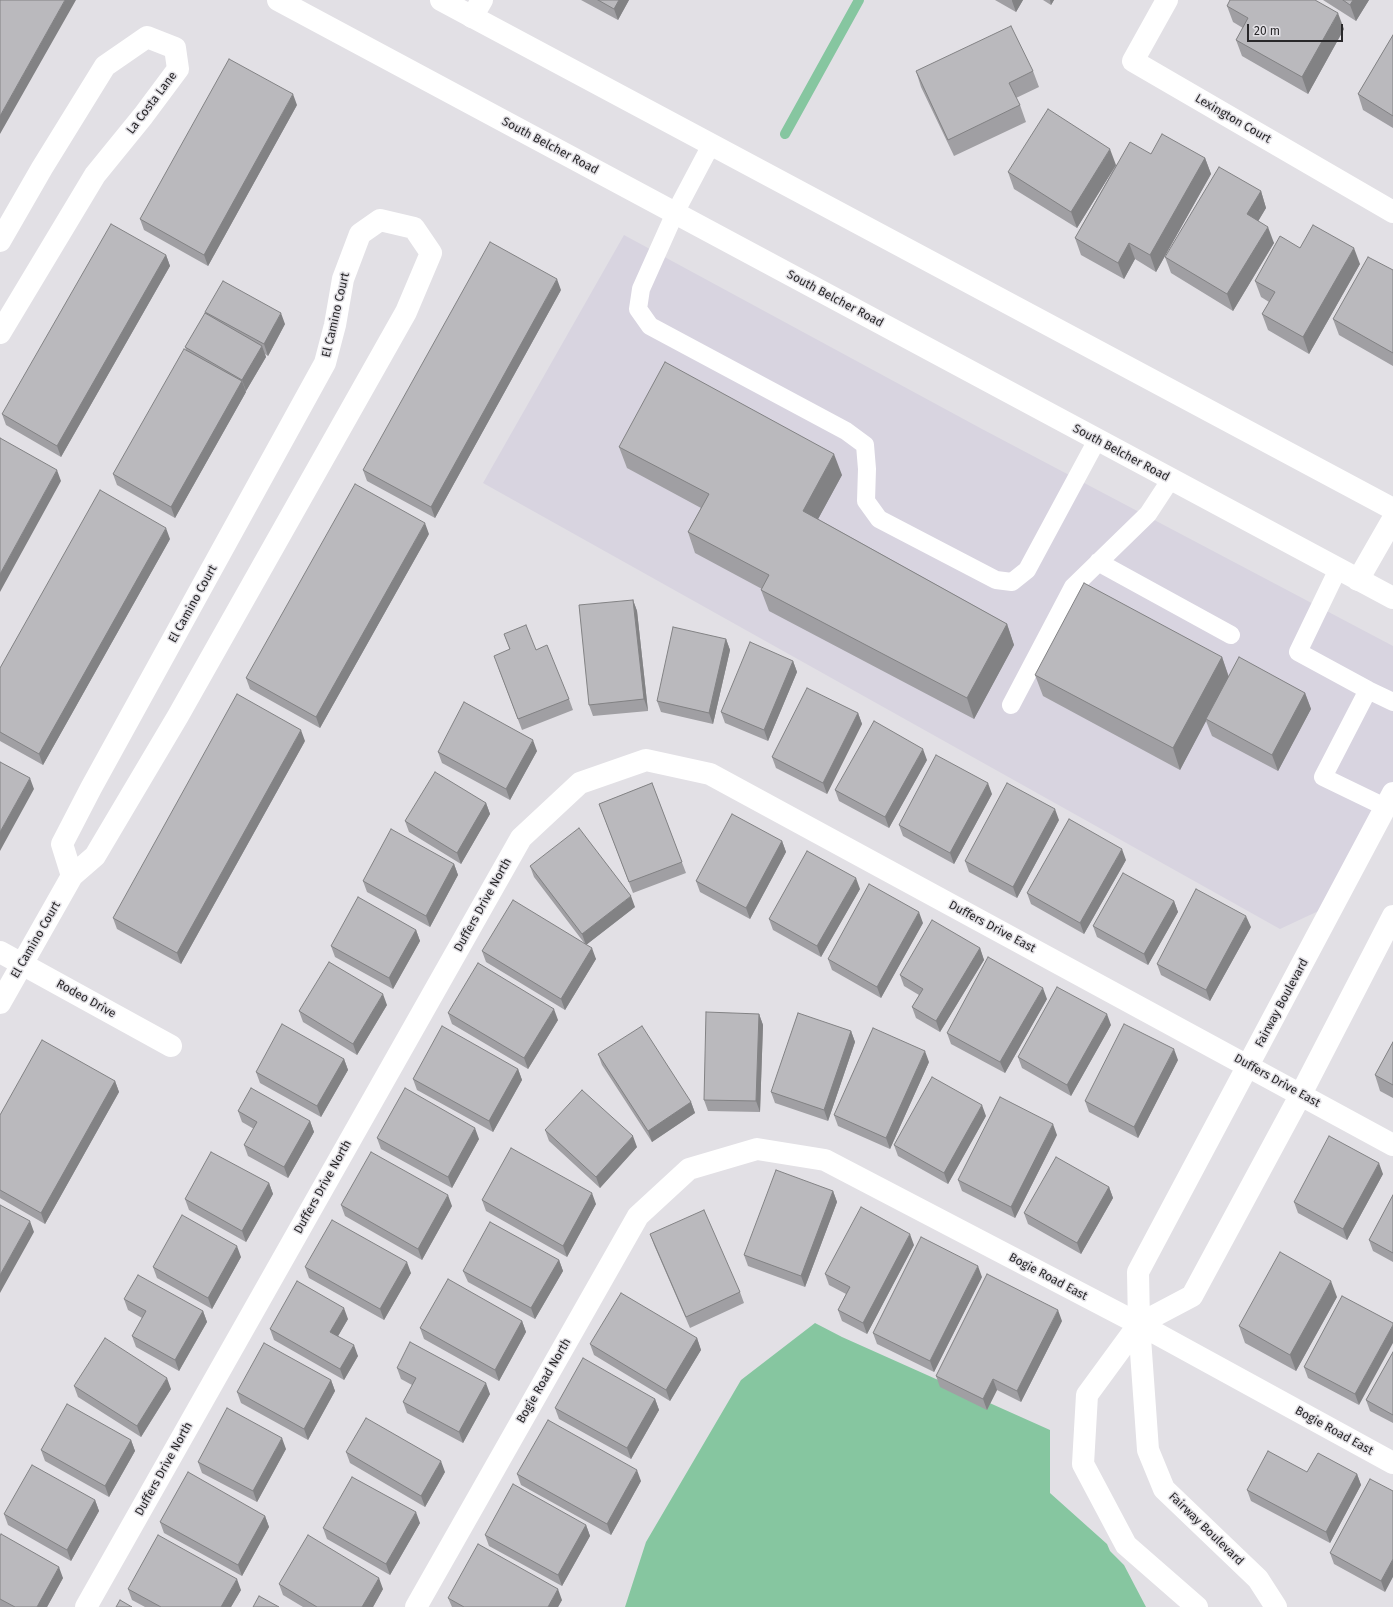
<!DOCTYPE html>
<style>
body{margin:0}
#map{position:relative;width:1393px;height:1607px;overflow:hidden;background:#e2e0e5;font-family:"Fira Sans",sans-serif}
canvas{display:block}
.scale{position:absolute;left:1247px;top:24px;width:96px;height:18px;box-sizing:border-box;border:2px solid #29282a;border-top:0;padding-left:5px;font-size:12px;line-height:14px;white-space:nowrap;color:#29282a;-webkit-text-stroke:3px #e2e0e5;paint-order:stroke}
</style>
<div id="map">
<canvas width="1393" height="1607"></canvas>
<div class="scale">20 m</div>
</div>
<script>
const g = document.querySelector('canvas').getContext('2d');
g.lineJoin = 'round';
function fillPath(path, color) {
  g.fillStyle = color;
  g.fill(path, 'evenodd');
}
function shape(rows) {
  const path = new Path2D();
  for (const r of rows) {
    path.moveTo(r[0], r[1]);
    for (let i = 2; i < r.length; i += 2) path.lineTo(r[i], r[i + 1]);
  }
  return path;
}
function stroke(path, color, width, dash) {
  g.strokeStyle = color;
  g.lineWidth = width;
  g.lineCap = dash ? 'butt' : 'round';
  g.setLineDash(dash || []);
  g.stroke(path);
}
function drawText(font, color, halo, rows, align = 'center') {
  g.font = font + ' "Fira Sans",sans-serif';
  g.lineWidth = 3;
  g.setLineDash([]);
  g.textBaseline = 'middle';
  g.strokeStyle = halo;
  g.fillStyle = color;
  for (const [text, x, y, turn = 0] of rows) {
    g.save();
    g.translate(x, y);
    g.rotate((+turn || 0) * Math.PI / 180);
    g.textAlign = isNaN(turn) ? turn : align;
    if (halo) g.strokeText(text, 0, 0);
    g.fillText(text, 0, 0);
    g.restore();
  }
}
fillPath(shape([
 [624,235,982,429,1393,646,1393,816,1342,900,1280,929,483,483]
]), '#d8d4e0');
fillPath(shape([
 [815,1323,842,1337,1050,1430,1050,1493,1107,1544,1110,1551,1124,1565,1146,1607,625,1607,646,1542,741,1380]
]), '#86c6a0');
stroke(shape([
 [785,134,859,0]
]), '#86c6a0', 10);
stroke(shape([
 [711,145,675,213,641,289,638,309,650,326,846,431,865,445,867,469,866,501,879,519,996,580,1012,582,1027,570,1097,440],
 [1098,562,1231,635],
 [1338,569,1298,652,1368,690],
 [1011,705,1073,587,1148,514,1171,479],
 [1385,807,1323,777,1368,690,1393,702]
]), '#fff', 18);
stroke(shape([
 [1167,0,1133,61,1393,212],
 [472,17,482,0],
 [0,241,42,168,105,66,147,37,175,48,178,69,143,116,95,175,0,333],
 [1358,580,1393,519],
 [0,952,171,1046],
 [0,1003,72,876,95,856,178,716,406,312,431,253,414,228,380,220,360,234,343,279,335,325,325,363,91,788,62,844,72,876],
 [86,1607,521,838,580,783,646,760,710,774,1393,1145],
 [416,1607,638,1216,689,1169,757,1149,825,1160,1139,1324,1393,1463],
 [1197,1607,1126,1545,1083,1464,1087,1395,1139,1324,1192,1296,1301,1094,1393,916],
 [1276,1607,1258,1579,1164,1489,1148,1450,1139,1324,1138,1272,1393,793]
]), '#fff', 22);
stroke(shape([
 [278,0,1393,598],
 [441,0,1393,509]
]), '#fff', 22);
fillPath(shape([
 [581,0,629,0,618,20],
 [995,0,1023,0,1016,12],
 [1043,0,1054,0,1051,5],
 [1323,0,1369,0,1356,21],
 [1227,6,1344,29,1308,94,1242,56,1236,40,1243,28,1233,22],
 [1393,35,1393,128,1363,110,1358,94],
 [916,71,1033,71,1039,87,1016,98,1020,105,1026,122,954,156,921,87],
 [297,105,208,266,144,230,140,219],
 [1151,154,1205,158,1211,174,1156,272,1135,259,1124,279,1081,255,1075,238,1116,165,1077,228,1014,189,1008,172,1116,165],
 [1261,191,1266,208,1258,221,1274,243,1233,311,1171,273,1165,257],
 [1300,248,1360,264,1309,354,1268,330,1262,314,1269,302,1261,297,1255,281],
 [166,255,170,266,61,457,6,425,2,414],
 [1393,270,1393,366,1339,335,1333,319],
 [561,290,435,518,367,481,363,470],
 [205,312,285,324,268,356,265,354,266,357,246,391,245,391,246,392,175,518,117,485,113,474,186,350,185,347,206,313],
 [619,447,842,475,818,519,1007,624,1014,645,974,719,769,611,761,590,762,589,695,553,688,532,701,508,627,468],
 [429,534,320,728,250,689,246,678],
 [170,539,43,765,0,741,0,668],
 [633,600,637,611,648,711,593,716,589,705],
 [504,634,536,650,569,699,573,710,522,730,498,667,510,650],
 [726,639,730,650,713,724,661,712,657,701],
 [1222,657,1229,677,1305,693,1311,709,1278,771,1212,736,1206,721,1180,770,1043,696,1035,675],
 [793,661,797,672,768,741,725,723,721,712],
 [858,713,862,724,827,794,776,768,772,757],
 [305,741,181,964,117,929,113,918],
 [537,751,510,800,442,763,438,752],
 [927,760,889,828,839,801,835,790],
 [652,783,686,873,633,893,599,804],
 [992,794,954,864,903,836,899,825],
 [486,803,490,814,461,864,409,832,405,821],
 [1059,820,1017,898,969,872,965,861],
 [782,841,786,852,750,919,700,892,696,881],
 [1126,860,1084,934,1031,904,1027,893],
 [454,864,458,875,430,927,367,892,363,881],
 [530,866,635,907,586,945,596,959,565,1010,486,962,482,951,585,944,534,877],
 [860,889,821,957,773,930,769,919],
 [1174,901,1178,912,1148,965,1097,937,1093,926],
 [923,923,881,998,832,970,828,959],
 [1251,927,1210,1001,1161,975,1157,964],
 [416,930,420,941,393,989,335,957,331,946],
 [980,948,984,960,940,1032,916,1018,912,1007,919,995,904,986,900,975],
 [1047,999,1005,1073,951,1044,947,1033],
 [387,1005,357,1055,303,1022,299,1011],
 [448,1013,558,1020,528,1069,452,1024],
 [759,1014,763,1025,760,1112,708,1111,704,1100],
 [1111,1025,1071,1096,1022,1068,1018,1057],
 [851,1031,855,1042,828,1121,775,1103,771,1092],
 [1393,1042,1393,1098,1380,1091,1375,1075],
 [598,1054,691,1102,695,1113,652,1142,602,1065],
 [344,1059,348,1070,321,1117,260,1083,256,1072],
 [1178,1060,1138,1138,1089,1112,1085,1101],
 [929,1062,890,1149,838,1126,834,1115],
 [518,1069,522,1080,493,1132,417,1090,413,1079],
 [115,1081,119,1092,45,1224,0,1198,0,1115],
 [238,1111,310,1121,314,1132,288,1178,248,1156,244,1145,254,1129,242,1122],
 [986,1116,948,1184,898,1156,894,1145],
 [545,1130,637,1147,600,1188,549,1141],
 [1057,1135,1015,1218,962,1191,958,1180],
 [377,1138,479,1139,452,1188,381,1149],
 [1383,1174,1347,1240,1298,1213,1294,1202],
 [269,1183,273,1194,246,1242,189,1210,185,1199],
 [1109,1187,1113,1198,1081,1254,1028,1224,1024,1213],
 [833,1191,837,1202,805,1287,748,1266,744,1255],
 [1393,1195,1393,1262,1373,1251,1369,1240],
 [482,1200,596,1204,567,1257,486,1211],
 [341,1205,452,1206,422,1260,345,1216],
 [650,1234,740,1292,744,1303,690,1328,654,1245],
 [914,1245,867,1334,842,1321,838,1310,846,1294,829,1285,825,1274],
 [241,1257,212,1309,157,1278,153,1267],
 [559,1260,563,1271,535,1319,468,1282,463,1271],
 [305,1267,411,1273,384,1320,309,1278],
 [982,1277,934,1372,877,1344,873,1333],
 [1342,1296,1359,1405,1308,1378,1304,1367],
 [1337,1297,1296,1371,1245,1343,1239,1326],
 [124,1299,203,1311,207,1322,179,1371,136,1347,132,1336,142,1318,128,1310],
 [348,1319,338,1336,358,1356,344,1380,274,1340,270,1329],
 [522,1321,526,1332,499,1381,424,1339,420,1328],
 [1062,1321,1021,1402,997,1390,987,1410,940,1387,936,1376],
 [697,1338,701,1350,670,1401,594,1355,590,1344],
 [1393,1352,1393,1423,1370,1411,1366,1400],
 [397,1368,490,1394,463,1443,407,1413,403,1402,412,1385,401,1379],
 [331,1380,335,1391,308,1440,241,1403,237,1392],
 [74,1386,171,1389,141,1437,78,1397],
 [655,1399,659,1410,631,1459,559,1419,555,1408],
 [131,1440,135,1451,109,1497,45,1461,41,1450],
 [286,1449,257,1502,202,1473,198,1462],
 [346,1452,445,1472,425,1507,350,1463],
 [1307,1472,1357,1474,1361,1485,1330,1543,1251,1501,1247,1490],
 [517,1474,641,1481,611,1535,521,1485],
 [1370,1479,1385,1592,1334,1564,1330,1553],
 [95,1500,99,1511,71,1561,8,1525,4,1514],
 [265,1516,269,1527,242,1576,164,1533,160,1522],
 [420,1523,390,1575,327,1539,323,1528],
 [586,1525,590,1536,562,1586,489,1546,485,1535],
 [0,1536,63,1578,47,1607,0,1607],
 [279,1584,383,1589,373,1607,303,1607,283,1595],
 [128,1589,241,1590,231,1607,145,1607,132,1600],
 [448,1598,562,1600,558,1607,452,1607]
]), '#a09fa3');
fillPath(shape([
 [65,0,76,0,0,134,0,116],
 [619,0,629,0,618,20,614,9],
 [1012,0,1023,0,1016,12,1012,1],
 [1050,0,1054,0,1051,5],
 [1353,0,1369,0,1356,21,1350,5],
 [1338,13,1344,29,1308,94,1302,77],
 [293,94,297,105,208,266,204,255],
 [1110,149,1116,165,1077,228,1071,212],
 [1205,158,1211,174,1156,272,1150,255],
 [1261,191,1266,208,1253,230,1247,214],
 [1268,227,1274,243,1233,311,1227,294],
 [1129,243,1135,259,1124,279,1118,263],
 [1354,248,1360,264,1309,354,1303,337],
 [166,255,170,266,61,457,57,446],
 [557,279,561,290,435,518,431,507],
 [281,313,285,324,268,356,264,344],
 [262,346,266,357,246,391,242,380],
 [242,381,246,392,175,518,171,507],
 [834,454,842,475,811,532,803,511],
 [57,470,61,481,0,592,0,574],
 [425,523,429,534,320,728,316,717],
 [166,528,170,539,43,765,39,754],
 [633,600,637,611,648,711,644,699],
 [1007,624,1014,645,974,719,967,698],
 [726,639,730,650,713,724,709,713],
 [1222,657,1229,678,1206,719,1206,721,1180,770,1173,748],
 [793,661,797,672,768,741,764,730],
 [1305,693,1311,709,1278,771,1272,755],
 [858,713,862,724,827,794,823,783],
 [301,730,305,741,181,964,177,953],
 [533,740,537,751,510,800,506,789],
 [923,749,927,760,889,828,885,817],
 [30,778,34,789,0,851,0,832],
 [988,783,992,794,954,864,950,853],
 [486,803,490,814,461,864,457,853],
 [1055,809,1059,820,1017,898,1013,887],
 [782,841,786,852,750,919,746,908],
 [1122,849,1126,860,1084,934,1080,923],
 [454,864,458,875,430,927,426,916],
 [856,878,860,889,821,957,817,946],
 [631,896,635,907,586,945,582,934],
 [1174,901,1178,912,1148,965,1144,954],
 [919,912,923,923,881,998,877,987],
 [1246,916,1251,927,1210,1001,1206,990],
 [416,930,420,941,393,989,389,978],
 [592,948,596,959,565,1010,561,999],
 [980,948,984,960,940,1032,936,1021],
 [1043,988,1047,999,1005,1073,1000,1062],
 [383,994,387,1005,357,1055,353,1044],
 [554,1009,558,1020,528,1069,524,1058],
 [759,1014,763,1025,760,1112,756,1101],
 [1107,1014,1111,1025,1071,1096,1067,1085],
 [851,1031,855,1042,828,1121,824,1110],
 [1174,1049,1178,1060,1138,1138,1134,1127],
 [925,1051,929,1062,890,1149,886,1138],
 [344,1059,348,1070,321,1117,317,1106],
 [518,1069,522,1080,493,1132,489,1121],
 [115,1081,119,1092,45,1224,41,1213],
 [691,1102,695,1113,652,1142,648,1131],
 [982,1105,986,1116,948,1184,944,1173],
 [310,1121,314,1132,288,1178,284,1167],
 [1053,1124,1057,1135,1015,1218,1011,1207],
 [475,1128,479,1139,452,1188,448,1177],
 [633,1136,637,1147,600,1188,596,1177],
 [1379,1163,1383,1174,1347,1240,1343,1229],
 [269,1183,273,1194,246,1242,242,1231],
 [1109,1187,1113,1198,1081,1254,1077,1243],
 [833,1191,837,1202,805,1287,801,1276],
 [592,1193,596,1204,567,1257,563,1246],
 [448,1195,452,1206,422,1260,418,1249],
 [30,1221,34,1232,0,1293,0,1275],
 [910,1234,914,1245,867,1334,863,1323],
 [237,1246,241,1257,212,1309,208,1298],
 [559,1260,563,1271,535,1319,531,1308],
 [407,1262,411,1273,384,1320,380,1309],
 [978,1266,982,1277,934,1372,930,1361],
 [1331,1281,1337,1297,1296,1371,1290,1355],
 [344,1308,348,1319,334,1343,330,1332],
 [1058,1310,1062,1321,1021,1402,1017,1391],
 [203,1311,207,1322,179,1371,175,1360],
 [522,1321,526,1332,499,1381,495,1370],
 [1393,1325,1393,1343,1359,1405,1355,1394],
 [697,1338,701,1350,670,1401,666,1390],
 [354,1345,358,1356,344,1380,340,1369],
 [167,1378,171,1389,141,1437,137,1426],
 [993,1379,997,1390,987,1410,983,1399],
 [331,1380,335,1391,308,1440,304,1429],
 [486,1383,490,1394,463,1443,459,1432],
 [655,1399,659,1410,631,1459,627,1448],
 [282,1438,286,1449,257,1502,253,1491],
 [131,1440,135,1451,109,1497,105,1486],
 [441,1461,445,1472,425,1507,421,1496],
 [637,1470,641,1481,611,1535,607,1524],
 [1357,1474,1361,1485,1330,1543,1326,1532],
 [95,1500,99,1511,71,1561,67,1550],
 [416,1512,420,1523,390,1575,386,1564],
 [265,1516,269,1527,242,1576,238,1565],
 [586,1525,590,1536,562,1586,558,1575],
 [1393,1559,1393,1577,1385,1592,1381,1581],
 [59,1567,63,1578,47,1607,37,1607],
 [379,1578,383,1589,373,1607,362,1607],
 [237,1579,241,1590,231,1607,221,1607],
 [558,1589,562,1600,558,1607,548,1607]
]), '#828284');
const building = shape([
 [0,0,65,0,0,116,0,0],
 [598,0,619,0,614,9,598,0],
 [1230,0,1315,0,1338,13,1302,77,1236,40,1248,18,1227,6,1230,0],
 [1343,0,1353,0,1350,5,1343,0],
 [1011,26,1033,71,1009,83,1020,105,948,140,916,71,1011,26],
 [1393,35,1393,116,1358,94,1393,35],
 [229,59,293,94,204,255,140,219,229,59],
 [1048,109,1110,149,1071,212,1008,172,1048,109],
 [1162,134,1205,158,1150,255,1129,243,1118,263,1075,238,1130,142,1151,154,1162,134],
 [1219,167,1261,191,1247,214,1268,227,1227,294,1165,257,1219,167],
 [111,224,166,255,57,446,2,414,111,224],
 [1313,225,1354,248,1303,337,1262,314,1275,292,1255,281,1280,236,1300,248,1313,225],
 [490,242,557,279,431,507,363,470,490,242],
 [1368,257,1393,270,1393,353,1333,319,1368,257],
 [223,281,281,313,264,344,205,312,223,281],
 [205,313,262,346,242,380,185,347,205,313],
 [184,349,242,381,171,507,113,474,184,349],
 [665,362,834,454,803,511,1007,624,967,698,761,590,769,575,688,532,709,494,619,447,665,362],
 [0,438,57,470,0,574,0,438],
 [355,484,425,523,316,717,246,678,355,484],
 [100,490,166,528,39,754,0,732,0,668,100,490],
 [1084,583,1222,657,1173,748,1035,675,1084,583],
 [633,600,644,699,589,705,579,605,633,600],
 [526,625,536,650,547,645,569,699,518,719,494,656,510,649,504,634,526,625],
 [673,627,726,639,709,713,657,701,673,627],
 [750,642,793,661,764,730,721,712,750,642],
 [1239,657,1305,693,1272,755,1206,719,1239,657],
 [807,688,858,713,823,783,772,757,807,688],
 [237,694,301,730,177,953,113,918,237,694],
 [464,702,533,740,506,789,438,752,464,702],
 [874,721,923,749,885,817,835,790,874,721],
 [936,755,988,783,950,853,899,825,936,755],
 [0,762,30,778,0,832,0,762],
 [435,772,486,803,457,853,405,821,435,772],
 [652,783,682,862,629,882,599,804,652,783],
 [1007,783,1055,809,1013,887,965,861,1007,783],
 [732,814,782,841,746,908,696,881,732,814],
 [1069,819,1122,849,1080,923,1027,893,1069,819],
 [579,828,631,896,582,934,530,866,579,828],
 [391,829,454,864,426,916,363,881,391,829],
 [807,851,856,878,817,946,769,919,807,851],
 [1123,873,1174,901,1144,954,1093,926,1123,873],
 [869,884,919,912,877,987,828,959,869,884],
 [1196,889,1246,916,1206,990,1157,964,1196,889],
 [358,897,416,930,389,978,331,946,358,897],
 [513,900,592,948,561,999,482,951,513,900],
 [932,920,980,948,936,1021,912,1007,923,989,900,975,932,920],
 [988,957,1043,988,1000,1062,947,1033,988,957],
 [329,962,383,994,353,1044,299,1011,329,962],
 [478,963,554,1009,524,1058,448,1013,478,963],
 [1057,987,1107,1014,1067,1085,1018,1057,1057,987],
 [706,1012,759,1014,756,1101,704,1100,706,1012],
 [798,1013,851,1031,824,1110,771,1092,798,1013],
 [282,1024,344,1059,317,1106,256,1072,282,1024],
 [1124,1024,1174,1049,1134,1127,1085,1101,1124,1024],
 [442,1026,518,1069,489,1121,413,1079,442,1026],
 [642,1026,691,1102,648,1131,598,1054,642,1026],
 [873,1028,925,1051,886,1138,834,1115,873,1028],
 [42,1040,115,1081,41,1213,0,1190,0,1115,42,1040],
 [1393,1042,1393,1085,1375,1075,1393,1042],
 [932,1077,982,1105,944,1173,894,1145,932,1077],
 [251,1088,310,1121,284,1167,244,1145,257,1122,238,1111,251,1088],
 [405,1088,475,1128,448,1177,377,1138,405,1088],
 [582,1090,633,1136,596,1177,545,1130,582,1090],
 [1000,1097,1053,1124,1011,1207,958,1180,1000,1097],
 [1329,1136,1379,1163,1343,1229,1294,1202,1329,1136],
 [511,1148,592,1193,563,1246,482,1200,511,1148],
 [211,1152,269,1183,242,1231,185,1199,211,1152],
 [371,1152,448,1195,418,1249,341,1205,371,1152],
 [1056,1157,1109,1187,1077,1243,1024,1213,1056,1157],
 [776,1170,833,1191,801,1276,744,1255,776,1170],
 [1393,1195,1393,1253,1369,1240,1393,1195],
 [0,1205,30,1221,0,1275,0,1205],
 [861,1207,910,1234,863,1323,838,1310,850,1287,825,1274,861,1207],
 [704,1210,740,1292,686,1317,650,1234,704,1210],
 [182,1215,237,1246,208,1298,153,1267,182,1215],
 [332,1220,407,1262,380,1309,305,1267,332,1220],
 [490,1222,559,1260,531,1308,463,1271,490,1222],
 [921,1237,978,1266,930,1361,873,1333,921,1237],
 [1280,1252,1331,1281,1290,1355,1239,1326,1280,1252],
 [987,1274,1058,1310,1017,1391,993,1379,983,1399,936,1376,987,1274],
 [138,1275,203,1311,175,1360,132,1336,146,1311,124,1299,138,1275],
 [448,1279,522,1321,495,1370,420,1328,448,1279],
 [297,1281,344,1308,330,1332,354,1345,340,1369,270,1329,297,1281],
 [621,1293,697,1338,666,1390,590,1344,621,1293],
 [1342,1296,1393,1323,1393,1325,1355,1394,1304,1367,1342,1296],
 [105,1338,167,1378,137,1426,74,1386,105,1338],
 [410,1342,486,1383,459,1432,403,1402,416,1378,397,1368,410,1342],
 [264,1343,331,1380,304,1429,237,1392,264,1343],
 [1393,1352,1393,1415,1366,1400,1393,1352],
 [583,1358,655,1399,627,1448,555,1408,583,1358],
 [67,1404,131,1440,105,1486,41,1450,67,1404],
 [227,1408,282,1438,253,1491,198,1462,227,1408],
 [366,1418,441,1461,421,1496,346,1452,366,1418],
 [548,1420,637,1470,607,1524,517,1474,548,1420],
 [1268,1451,1307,1472,1318,1453,1357,1474,1326,1532,1247,1490,1268,1451],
 [32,1465,95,1500,67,1550,4,1514,32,1465],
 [188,1472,265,1516,238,1565,160,1522,188,1472],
 [352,1477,416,1512,386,1564,323,1528,352,1477],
 [1370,1479,1393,1491,1393,1559,1381,1581,1330,1553,1370,1479],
 [513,1484,586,1525,558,1575,485,1535,513,1484],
 [1,1534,59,1567,37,1607,15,1607,0,1599,0,1536,1,1534],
 [158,1535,237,1579,221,1607,161,1607,128,1589,158,1535],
 [308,1535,379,1578,362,1607,317,1607,279,1584,308,1535],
 [478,1544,558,1589,548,1607,464,1607,448,1598,478,1544],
 [259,1596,279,1607,253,1607,259,1596],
 [120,1600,132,1607,116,1607,120,1600]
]);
fillPath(building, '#bab9bd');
stroke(building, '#828284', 1);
drawText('12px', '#29282a', '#e2e0e5', [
 ["La Costa Lane",152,103,-53],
 ["Lexington Court",1233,119,30],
 ["South Belcher Road",550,146,28],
 ["South Belcher Road",835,299,28],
 ["El Camino Court",336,315,-77],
 ["South Belcher Road",1121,453,28],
 ["El Camino Court",193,604,-61],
 ["Duffers Drive North",483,905,-61],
 ["Duffers Drive East",992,927,28],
 ["El Camino Court",36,940,-60],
 ["Rodeo Drive",86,999,29],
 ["Fairway Boulevard",1282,1003,-62],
 ["Duffers Drive East",1277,1081,29],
 ["Duffers Drive North",323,1187,-61],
 ["Bogie Road East",1048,1277,28],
 ["Bogie Road North",544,1381,-60],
 ["Bogie Road East",1334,1431,29],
 ["Duffers Drive North",164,1469,-61],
 ["Fairway Boulevard",1206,1529,44]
]);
</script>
